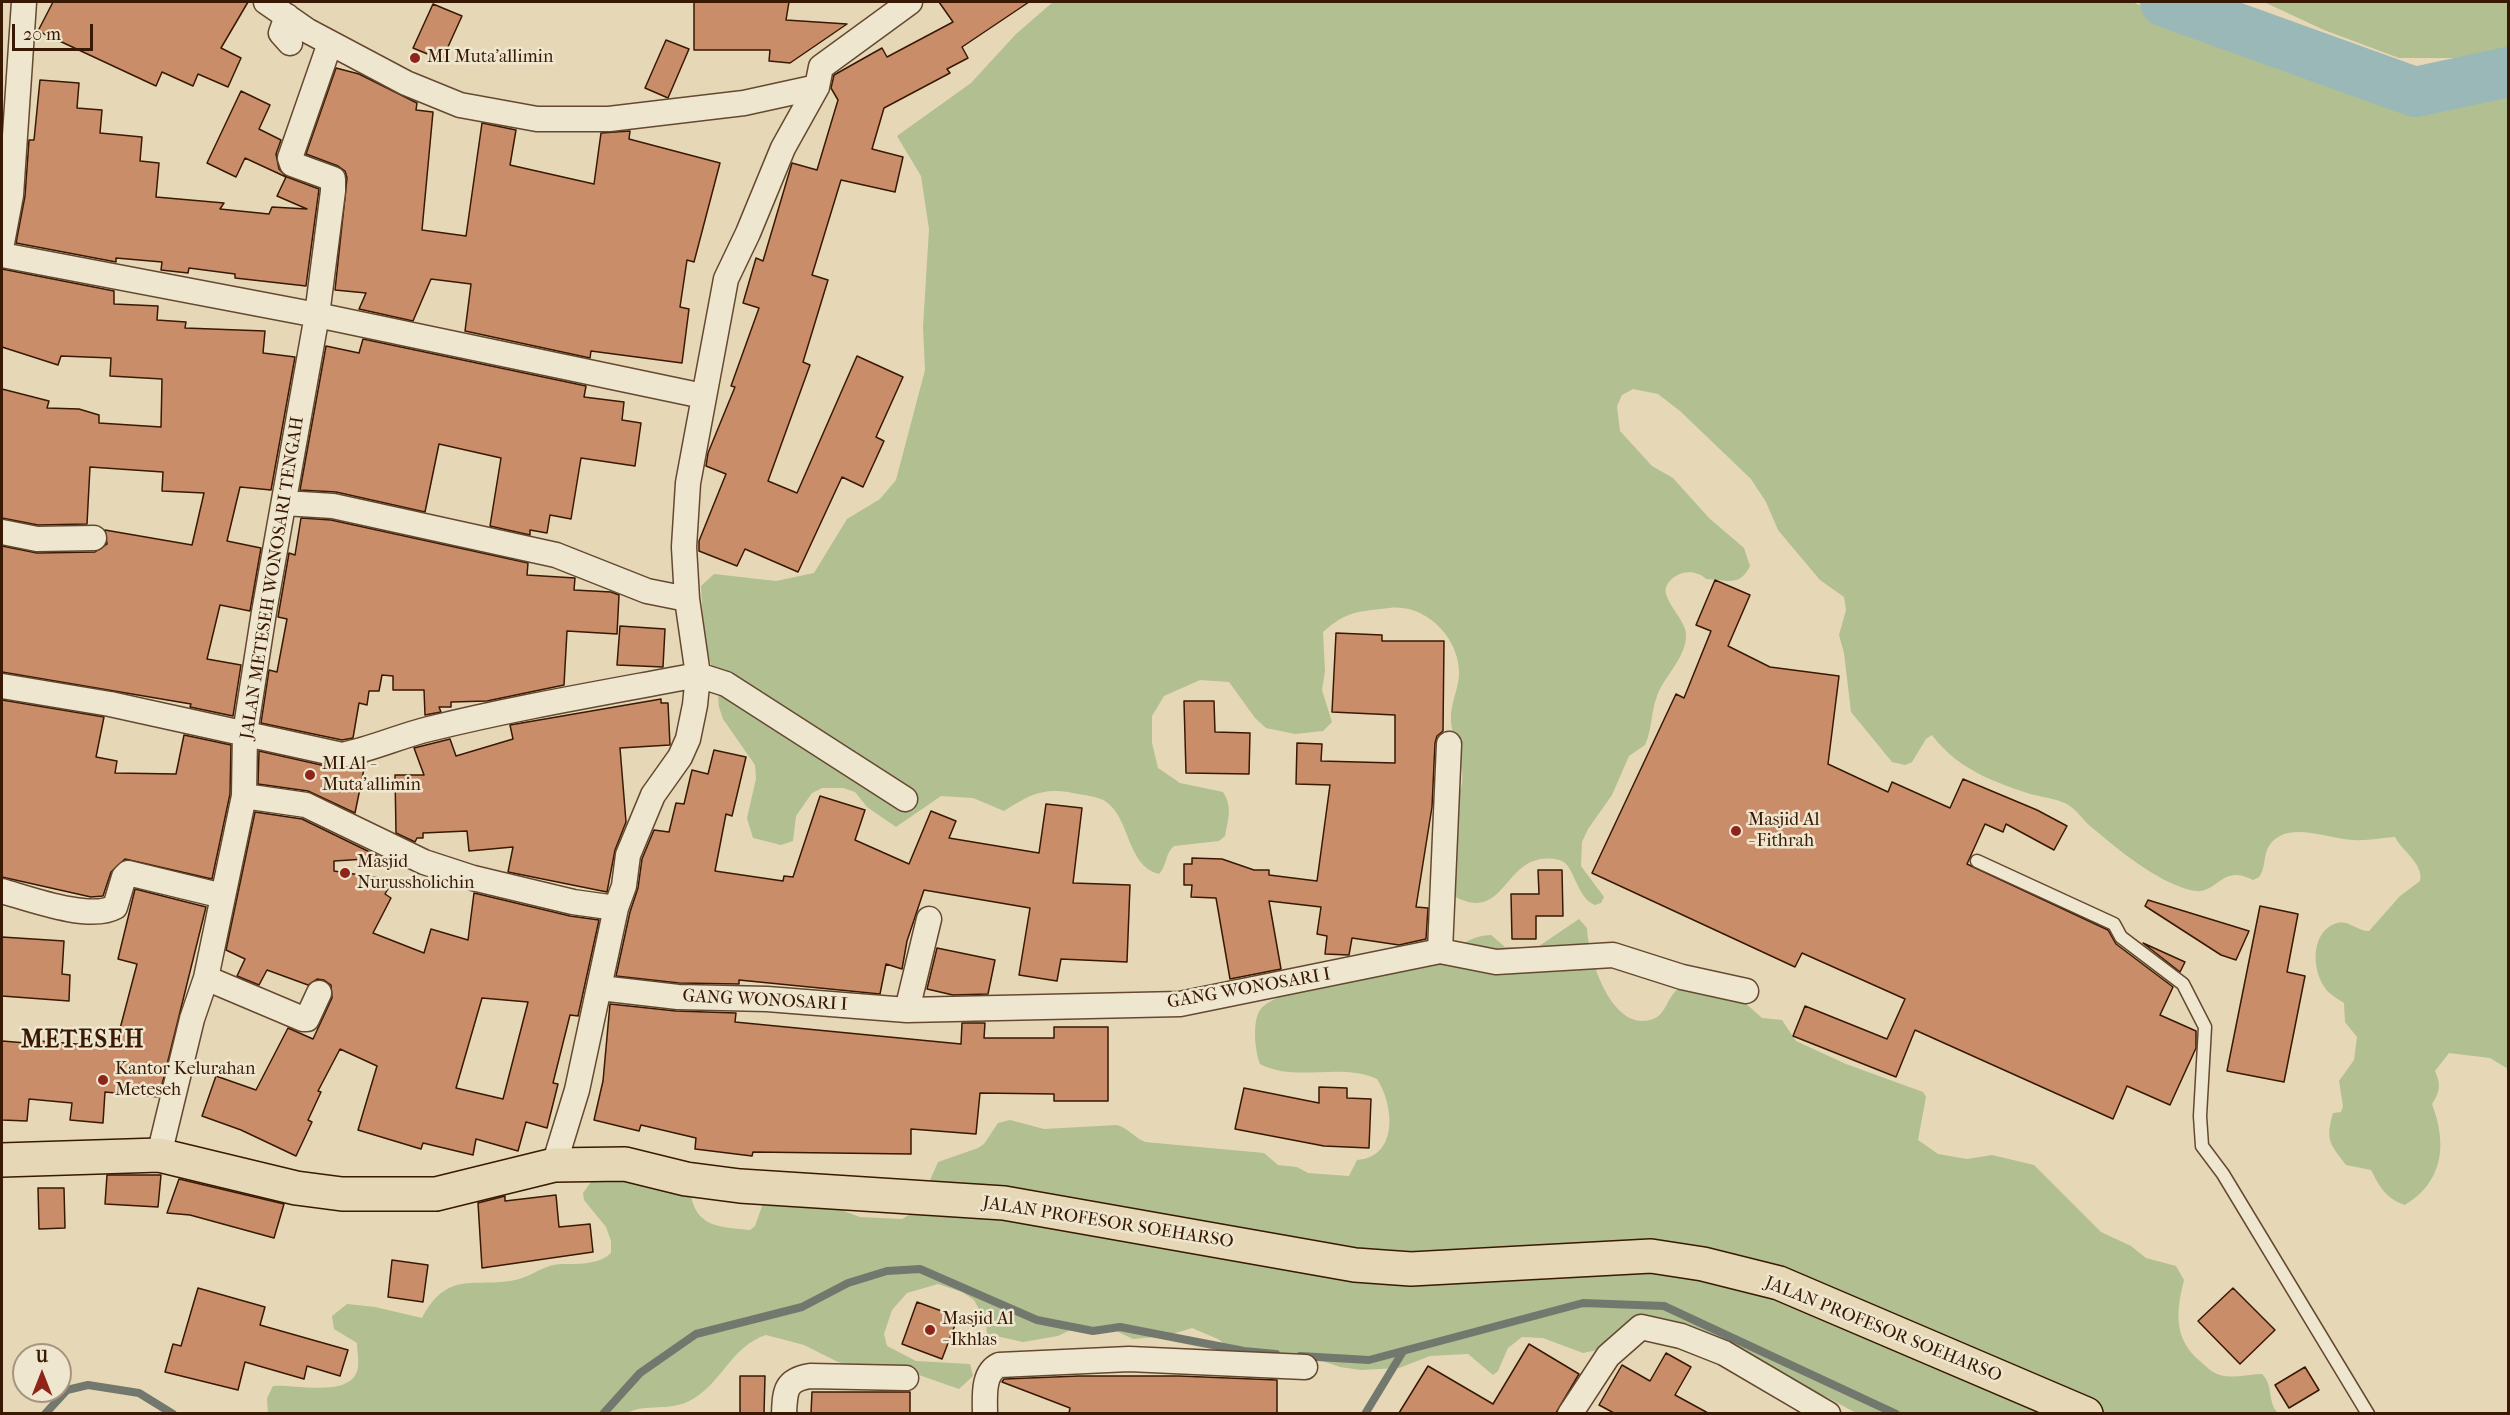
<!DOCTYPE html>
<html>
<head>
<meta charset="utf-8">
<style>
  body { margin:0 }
  #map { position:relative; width:2510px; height:1415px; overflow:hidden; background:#e6d8b6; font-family:"IM FELL French Canon",serif }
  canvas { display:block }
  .frame { position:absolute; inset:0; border:3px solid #391903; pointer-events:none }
  .north { position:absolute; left:12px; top:1343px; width:60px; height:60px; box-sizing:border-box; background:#efe6d0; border:2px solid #a6947e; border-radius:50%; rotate:0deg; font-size:16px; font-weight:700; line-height:24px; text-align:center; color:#391903 }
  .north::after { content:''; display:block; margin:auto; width:21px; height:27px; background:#8f2418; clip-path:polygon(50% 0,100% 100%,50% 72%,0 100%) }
  .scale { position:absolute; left:12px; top:24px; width:81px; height:27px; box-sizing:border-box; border:3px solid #391903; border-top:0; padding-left:8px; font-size:18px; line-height:21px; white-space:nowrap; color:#391903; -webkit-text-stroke:4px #efe6d0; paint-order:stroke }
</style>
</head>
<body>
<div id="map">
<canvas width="2510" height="1415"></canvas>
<div class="frame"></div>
<div class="north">U</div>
<div class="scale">20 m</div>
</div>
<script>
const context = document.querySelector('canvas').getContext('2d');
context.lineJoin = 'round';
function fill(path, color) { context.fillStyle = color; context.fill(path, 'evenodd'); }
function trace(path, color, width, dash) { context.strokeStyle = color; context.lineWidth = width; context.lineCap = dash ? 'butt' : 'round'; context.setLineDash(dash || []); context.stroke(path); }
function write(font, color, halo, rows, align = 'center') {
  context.font = font + ' "IM FELL French Canon",serif'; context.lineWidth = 5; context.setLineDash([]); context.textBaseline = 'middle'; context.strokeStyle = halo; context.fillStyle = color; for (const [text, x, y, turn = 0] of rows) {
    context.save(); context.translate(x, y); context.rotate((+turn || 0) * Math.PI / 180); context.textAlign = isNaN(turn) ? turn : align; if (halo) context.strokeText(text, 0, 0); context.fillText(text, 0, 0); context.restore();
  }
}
fill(new Path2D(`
  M 1053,2 L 2132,2 L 2289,65 L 2342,92 L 2367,99 L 2395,101 L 2508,86 L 2508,1069 L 2490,1058 L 2449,1053 L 2435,1071 C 2441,1084 2440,1092 2432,1104 C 2447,1144 2444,1181 2405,1205 C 2385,1198 2380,1187 2371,1170 L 2346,1165 C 2330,1144 2325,1140 2333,1113 L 2341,1112 L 2343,1106 L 2339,1081 L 2354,1060 L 2357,1037 L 2345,1022 L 2344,1003 C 2337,998 2329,994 2325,988 C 2311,968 2311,931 2337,923 C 2349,920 2357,931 2369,931 L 2400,896 L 2420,881 C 2424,864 2402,851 2395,837 C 2381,838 2366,841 2353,840 C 2328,839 2286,819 2269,846 C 2263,855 2266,868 2259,877 L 2253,880 C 2220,862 2217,898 2190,890 C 2154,880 2119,850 2090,826 C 2082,819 2077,810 2067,804 C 2055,798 2040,797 2027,793 C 1989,780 1957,768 1932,735 L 1926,739 L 1912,762 L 1905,765 L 1892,762 L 1851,712 L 1844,653 L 1839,635 L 1846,610 L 1844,597 L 1820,580 L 1778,530 L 1766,502 L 1751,479 L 1680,411 L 1658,394 L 1633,389 L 1622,395 L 1617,406 L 1620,431 L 1652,466 L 1673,478 L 1709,518 L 1744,548 L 1750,566 C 1740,587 1727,580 1706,579 C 1695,568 1675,571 1667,585 C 1659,597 1686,620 1686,634 C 1687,657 1664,676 1657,696 C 1651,712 1652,730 1645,745 L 1629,756 L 1612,795 L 1588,829 L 1582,842 L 1581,866 L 1604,897 L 1601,903 L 1595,905 C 1575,897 1575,863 1559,860 C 1502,847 1509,928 1452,895 C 1451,872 1445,845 1448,822 C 1450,809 1460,797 1462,783 C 1465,762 1452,741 1451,720 C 1450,705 1458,690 1459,676 C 1461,639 1426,603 1389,608 C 1358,612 1348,610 1323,632 L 1325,671 L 1322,690 L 1332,722 L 1323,731 L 1295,734 L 1266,728 L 1255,718 L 1229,682 L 1200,680 L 1164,696 L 1152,716 L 1152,743 L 1158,768 L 1180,783 L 1223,792 C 1233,808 1228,819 1225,836 L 1219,841 L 1174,846 C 1165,853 1167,866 1159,874 C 1126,866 1131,818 1105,801 C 1096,796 1083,795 1073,793 C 1043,787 1029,795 1004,811 L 973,798 L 941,796 L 896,827 L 867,807 L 855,792 L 843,788 L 822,788 L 812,793 L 796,816 L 793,841 L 781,845 L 753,838 L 747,818 L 756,779 L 755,765 L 723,719 L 719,707 L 717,681 L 704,645 L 701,586 L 714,574 L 776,581 L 814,573 L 847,519 L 880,499 L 896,480 L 925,370 L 923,327 L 929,229 L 921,176 L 897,136 L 971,83 L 1016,34 Z
  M 2264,2 L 2508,2 L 2508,48 L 2459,58 L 2399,58 L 2324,30 Z
  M 1579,919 L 1587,928 C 1588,956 1611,1034 1653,1019 C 1663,1016 1667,1002 1673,994 C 1676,989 1683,987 1689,985 L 1743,1001 L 1762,1018 L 1782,1020 L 1796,1041 L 1846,1064 L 1923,1092 L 1926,1097 L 1918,1140 L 1938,1154 L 1967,1159 L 1992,1155 L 2034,1165 L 2101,1232 L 2131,1246 L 2146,1258 L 2176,1266 L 2184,1280 C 2176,1312 2173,1339 2201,1362 C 2207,1367 2212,1373 2220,1375 C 2234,1379 2248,1374 2262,1374 C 2274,1386 2267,1402 2278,1413 L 1856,1413 L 1825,1396 L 1784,1392 L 1757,1376 L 1653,1338 L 1583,1353 L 1543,1338 L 1522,1337 L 1508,1348 L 1498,1371 L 1493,1375 L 1468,1354 L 1430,1356 L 1399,1368 L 1361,1370 L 1340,1367 L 1311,1357 L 1236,1353 L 1218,1339 L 1192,1328 L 1166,1336 L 1133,1339 L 1112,1329 L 1078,1326 L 1058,1336 L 1023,1342 L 987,1334 L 986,1322 L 974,1300 L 962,1292 L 938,1284 L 907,1293 L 892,1310 L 884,1334 L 887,1346 L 916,1361 L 970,1364 L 973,1376 L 959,1389 L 896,1367 L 858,1367 L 838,1362 L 804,1345 L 766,1335 C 732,1346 722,1382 693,1399 C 670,1413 646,1402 625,1414 L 268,1414 L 267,1398 L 273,1386 C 295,1384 354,1399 358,1367 C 359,1360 357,1351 357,1343 L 334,1329 L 332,1316 L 347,1304 L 375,1307 L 422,1318 C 449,1267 477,1290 519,1279 C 534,1275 545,1264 562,1264 C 578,1264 599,1265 611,1253 L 611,1241 L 606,1227 L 584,1200 L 583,1193 L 591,1182 L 601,1175 L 691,1196 C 697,1228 722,1227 750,1230 L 755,1226 L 766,1195 L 825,1204 L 860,1217 L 902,1219 L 917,1210 L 938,1162 L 978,1148 L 984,1144 L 998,1123 L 1010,1120 L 1044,1129 L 1117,1125 C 1128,1128 1134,1137 1145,1142 L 1264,1153 L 1278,1165 L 1297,1167 L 1308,1173 L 1349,1176 L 1357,1160 C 1399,1157 1394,1105 1377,1079 C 1340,1062 1296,1083 1260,1064 C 1255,1051 1252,1022 1260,1010 C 1276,987 1404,963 1436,956 C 1455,951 1470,935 1491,935 L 1505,947 L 1536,948 Z`), '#b1bf91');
trace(new Path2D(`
  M 1300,1356 L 1369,1360 L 1583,1303 L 1664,1306 L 1896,1414
  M 45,1414 L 67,1390 L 88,1385 L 139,1393 L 173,1414
  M 603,1414 L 640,1373 L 696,1334 L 802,1307 L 848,1283 L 887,1271 L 920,1269 L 1037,1320 L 1093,1331 L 1120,1327 L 1244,1351 L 1276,1354
  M 1365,1414 L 1402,1353`), '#73786f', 8);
trace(new Path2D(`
  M 2165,2 L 2415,92 L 2508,72`), '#99b8b7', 50);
const building = new Path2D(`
  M 53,2 L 248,2 L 221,48 L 241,58 L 228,87 L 198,74 L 193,86 L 162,72 L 156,86 L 38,31 Z
  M 694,2 L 789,2 L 786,20 L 847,24 L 790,63 L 769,61 L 770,50 L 694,50 Z
  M 939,2 L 1029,2 L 962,47 L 968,58 L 947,69 L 950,73 L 884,108 L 872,149 L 903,157 L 895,192 L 841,180 L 812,275 L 828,280 L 803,362 L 810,365 L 768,481 L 797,493 L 857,356 L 903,377 L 876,437 L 884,441 L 863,487 L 842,477 L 798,572 L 745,549 L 737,566 L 699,551 L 699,541 L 726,474 L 706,466 L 708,453 L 735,387 L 731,386 L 759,308 L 743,303 L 756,258 L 763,261 L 792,163 L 817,170 L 838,100 L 831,88 L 834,75 L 882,48 L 887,57 L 953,22 Z
  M 433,4 L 462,16 L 442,60 L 413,48 Z
  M 666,40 L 689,49 L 668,98 L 645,88 Z
  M 336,68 L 359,74 L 417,103 L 416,110 L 433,112 L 422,230 L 466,236 L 482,123 L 516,130 L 510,165 L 594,184 L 601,133 L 630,131 L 629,139 L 720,163 L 694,262 L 687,260 L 680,307 L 689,309 L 682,363 L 591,351 L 590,358 L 465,331 L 471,284 L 431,279 L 413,321 L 359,309 L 366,293 L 335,290 L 347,178 L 345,171 L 338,166 L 306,154 Z
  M 40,80 L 79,83 L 77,108 L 102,110 L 100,133 L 142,137 L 140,161 L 159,163 L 156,197 L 224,203 L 220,209 L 269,214 L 272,207 L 307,209 L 277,196 L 286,177 L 245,158 L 236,177 L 207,163 L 241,91 L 270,105 L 259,129 L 281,140 L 276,154 L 279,169 L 287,177 L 319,189 L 306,286 L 235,278 L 235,274 L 189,268 L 188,273 L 161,270 L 162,262 L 116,258 L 116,262 L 16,243 L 25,196 L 29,140 L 34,140 Z
  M 2,269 L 114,291 L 114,304 L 158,306 L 157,320 L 186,322 L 185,328 L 265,331 L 263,353 L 295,357 L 271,490 L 240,487 L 227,541 L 261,548 L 250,611 L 220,605 L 207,659 L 241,665 L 233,716 L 190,707 L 191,704 L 2,672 L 2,546 L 37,553 L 95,552 L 107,544 L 105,530 L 192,545 L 204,493 L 162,491 L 163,472 L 90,467 L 87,524 L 38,525 L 2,518 L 2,389 L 49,401 L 47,408 L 79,409 L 99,415 L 99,423 L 161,427 L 162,379 L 110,376 L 111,358 L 61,356 L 58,365 L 2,347 Z
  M 363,339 L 586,386 L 584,397 L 624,402 L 622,420 L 641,423 L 635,466 L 581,458 L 571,519 L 550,515 L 547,533 L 530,530 L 530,535 L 490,526 L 501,458 L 439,444 L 425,512 L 336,492 L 300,490 L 326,346 L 359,353 Z
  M 301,518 L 331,520 L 528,563 L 527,575 L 575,578 L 574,590 L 611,592 L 619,595 L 617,634 L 567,631 L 564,685 L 487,701 L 451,702 L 451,707 L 439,707 L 441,712 L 425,715 L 424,690 L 393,690 L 393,676 L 382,675 L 379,691 L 369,691 L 367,705 L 359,703 L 353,738 L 342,740 L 261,723 L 269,670 L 277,672 L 287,619 L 278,617 L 289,553 L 295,555 Z
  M 1715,580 L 1750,595 L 1728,646 L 1770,667 L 1839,676 L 1828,764 L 1888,792 L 1892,782 L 1950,808 L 1963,779 L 2037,810 L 2067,826 L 2054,850 L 2006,824 L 2003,832 L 1985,824 L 1967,864 L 2108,930 L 2116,944 L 2173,987 L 2160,1015 L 2196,1031 L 2196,1048 L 2170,1105 L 2127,1086 L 2113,1119 L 1915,1030 L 1896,1077 L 1793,1036 L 1805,1006 L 1887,1039 L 1905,999 L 1802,953 L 1795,967 L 1592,873 L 1676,694 L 1684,698 L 1711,631 L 1696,625 Z
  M 620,626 L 665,629 L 663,667 L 617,665 Z
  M 1336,633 L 1382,635 L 1382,641 L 1444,641 L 1443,731 L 1437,736 L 1435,743 L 1432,807 L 1416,907 L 1428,908 L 1426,939 L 1399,945 L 1352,938 L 1349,955 L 1325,954 L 1327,936 L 1317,934 L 1321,907 L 1269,901 L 1281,969 L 1230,979 L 1216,898 L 1191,897 L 1192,885 L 1184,885 L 1184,864 L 1192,864 L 1192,858 L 1222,859 L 1254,870 L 1269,870 L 1269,875 L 1317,881 L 1330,785 L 1296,784 L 1297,743 L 1322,744 L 1321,761 L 1395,763 L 1395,715 L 1332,712 Z
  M 661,699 L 661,703 L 668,703 L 670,745 L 620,748 L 626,822 L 615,850 L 607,892 L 508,872 L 513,847 L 469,851 L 467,831 L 423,833 L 423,838 L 417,838 L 415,842 L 396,833 L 395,775 L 424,775 L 414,748 L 450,739 L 456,756 L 513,739 L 510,725 Z
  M 2,700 L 104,717 L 96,757 L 117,761 L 115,773 L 176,774 L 184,735 L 231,745 L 230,794 L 212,879 L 125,859 L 111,872 L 103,896 L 91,897 L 2,877 Z
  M 1184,701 L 1214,701 L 1215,732 L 1250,733 L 1249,774 L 1186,773 Z
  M 714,750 L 746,757 L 732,816 L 726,814 L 715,871 L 783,881 L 784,876 L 793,877 L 820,796 L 865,810 L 855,840 L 909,864 L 931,811 L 956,821 L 949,838 L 1039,853 L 1046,804 L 1082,808 L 1073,883 L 1130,885 L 1127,962 L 1061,959 L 1057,981 L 1019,975 L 1030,908 L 924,890 L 907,941 L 902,969 L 886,964 L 880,994 L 739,980 L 739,984 L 679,983 L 616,976 L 630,912 L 638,888 L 642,859 L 654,830 L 669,832 L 676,803 L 684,804 L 692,770 L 708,774 Z
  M 259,751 L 339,769 L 365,764 L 355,813 L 308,791 L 258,784 Z
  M 255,812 L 302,819 L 382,858 L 334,861 L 334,871 L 393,880 L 385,894 L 391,898 L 373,933 L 424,953 L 431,929 L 468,940 L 474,893 L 570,916 L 599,920 L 578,1016 L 570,1015 L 553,1083 L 558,1084 L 547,1128 L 526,1122 L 518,1151 L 476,1139 L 473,1155 L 423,1143 L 421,1149 L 358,1130 L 377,1066 L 340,1049 L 318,1091 L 321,1092 L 308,1120 L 312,1122 L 296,1156 L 241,1130 L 202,1116 L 216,1076 L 256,1090 L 288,1028 L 313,1039 L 332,998 L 331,985 L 324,980 L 317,979 L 308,985 L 267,970 L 259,985 L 237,976 L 245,959 L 226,950 ZM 482,998 L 528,1002 L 503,1099 L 456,1088 Z
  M 1538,870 L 1562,870 L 1563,916 L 1536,916 L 1536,939 L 1512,939 L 1511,894 L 1539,894 Z
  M 135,889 L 206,907 L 159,1097 L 105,1092 L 103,1123 L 70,1120 L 72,1103 L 29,1099 L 27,1121 L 2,1120 L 2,1041 L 39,1044 L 40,1041 L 101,1046 L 101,1042 L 116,1044 L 137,964 L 118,959 Z
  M 2148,900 L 2249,931 L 2236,960 L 2221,955 L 2145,906 Z
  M 2260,906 L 2298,914 L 2287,972 L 2305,976 L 2284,1082 L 2227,1071 Z
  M 2,937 L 64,941 L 62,974 L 70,975 L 69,1001 L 2,996 Z
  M 2143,943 L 2185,962 L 2180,972 Z
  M 937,948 L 995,960 L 988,994 L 953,995 L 927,989 Z
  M 610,1004 L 676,1011 L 736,1013 L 735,1022 L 961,1044 L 962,1023 L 985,1023 L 984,1038 L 1054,1038 L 1054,1027 L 1108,1027 L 1108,1101 L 1054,1101 L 1054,1094 L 980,1093 L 976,1134 L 911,1129 L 911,1154 L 753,1152 L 752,1156 L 695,1149 L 696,1138 L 641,1125 L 639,1131 L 594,1120 L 603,1081 Z
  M 1319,1087 L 1347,1088 L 1347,1098 L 1371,1099 L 1369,1148 L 1324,1146 L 1235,1129 L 1244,1088 L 1319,1103 Z
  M 107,1175 L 161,1175 L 158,1207 L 105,1204 Z
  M 179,1179 L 284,1204 L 274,1238 L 190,1215 L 167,1213 Z
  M 38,1188 L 64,1188 L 65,1228 L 39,1229 Z
  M 556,1195 L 559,1227 L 590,1224 L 593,1252 L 482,1268 L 478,1203 L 505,1196 L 505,1201 Z
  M 392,1260 L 428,1265 L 423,1302 L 388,1297 Z
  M 198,1288 L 265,1307 L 260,1325 L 348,1350 L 340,1376 L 307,1366 L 304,1379 L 245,1362 L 238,1390 L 165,1372 L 173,1344 L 181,1346 Z
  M 2233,1288 L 2275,1330 L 2240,1364 L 2198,1321 Z
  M 917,1302 L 958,1317 L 942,1359 L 902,1344 Z
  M 1529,1344 L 1579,1374 L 1556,1413 L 1399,1413 L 1428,1366 L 1493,1404 Z
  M 1666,1353 L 1691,1367 L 1675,1395 L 1708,1413 L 1614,1413 L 1599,1405 L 1622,1365 L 1650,1381 Z
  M 2305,1367 L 2319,1390 L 2289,1408 L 2275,1385 Z
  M 740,1376 L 765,1376 L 764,1413 L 740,1413 Z
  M 1079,1376 L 1179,1376 L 1277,1380 L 1277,1413 L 1069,1413 L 1070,1408 L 1002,1382 L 1004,1379 Z
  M 812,1392 L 910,1392 L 910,1413 L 811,1413 Z`);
fill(building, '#ca8d69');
trace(building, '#391903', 1.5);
const service = new Path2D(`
  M 1977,861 L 2114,924 L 2121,937 L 2183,984 L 2205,1027 L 2200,1116 L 2202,1146 L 2223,1174 L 2368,1414`);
const minor = new Path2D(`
  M 266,2 L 308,31 L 406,83 L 460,105 L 537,119 L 609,119 L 744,103 L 817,87
  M 287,16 L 281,33 L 290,43
  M 2,243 L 11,195 L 24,2
  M 2,255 L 317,315 L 703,396
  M 284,503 L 333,506 L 556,555 L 647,591 L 687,599
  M 2,532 L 37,539 L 94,538
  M 2,686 L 110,704 L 342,755 C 372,749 400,736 429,729 C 518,707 608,692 698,675 L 726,684 L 905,799
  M 244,796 L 306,805 L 424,862 L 473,878 L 573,902 L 616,908
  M 2,891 C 30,899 90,921 115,907 L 124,877 L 128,873 L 223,896
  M 1440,951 L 1449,744
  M 206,978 L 303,1019 L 307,1019 L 319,993
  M 600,988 L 678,997 L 767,999 L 907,1010 L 1180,1004 L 1440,951 L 1496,962 L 1613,955 L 1682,977 L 1746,991
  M 907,1010 L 929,919
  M 159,1155 L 192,1019 L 206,978 L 244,796 L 245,733 L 264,612 L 317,315 L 333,191 L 333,179 L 292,164 L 290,158 L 330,43
  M 554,1165 L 577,1090 L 616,908 L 624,886 L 628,855 L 653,795 L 680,757 L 688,739 L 695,705 L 698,675 L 687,599 L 684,547 L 688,483 L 726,279 L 748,233 L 783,148 L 817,87 L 821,67 L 910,2
  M 784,1414 C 785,1391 785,1380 810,1376 L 906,1378
  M 985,1414 C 985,1398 982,1373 999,1365 L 1129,1359 L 1305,1367
  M 1570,1414 L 1608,1356 L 1641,1327 L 1681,1336 L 1724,1353 L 1828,1414`);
const primary = new Path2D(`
  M 2,1160 L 159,1155 L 296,1188 L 342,1194 L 436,1194 L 554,1165 L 625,1164 L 686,1179 L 740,1186 L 1004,1203 L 1355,1265 L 1411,1269 L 1651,1256 L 1703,1264 L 1779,1283 L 2086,1414`);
trace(service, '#644930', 15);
trace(minor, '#644930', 27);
trace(primary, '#391903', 36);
trace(service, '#efe6d0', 12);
trace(minor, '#efe6d0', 24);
trace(primary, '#e6d8b6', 33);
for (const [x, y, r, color] of [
  [415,58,6,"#8f2418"],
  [310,775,6,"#8f2418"],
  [1736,831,6,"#8f2418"],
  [345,873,6,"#8f2418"],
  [103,1080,6,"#8f2418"],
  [930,1330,6,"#8f2418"]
]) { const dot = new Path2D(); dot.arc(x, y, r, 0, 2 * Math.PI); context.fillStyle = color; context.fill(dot); trace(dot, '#efe6d0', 2); }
write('18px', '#391903', '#efe6d0', [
  ["MI Muta'allimin",427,58],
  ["MI Al -",322,765],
  ["Muta'allimin",322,786],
  ["Masjid Al",1748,821],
  ["- Fithrah",1748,842],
  ["Masjid",357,863],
  ["Nurussholichin",357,884],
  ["Kantor Kelurahan",115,1070],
  ["Meteseh",115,1091],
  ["Masjid Al",942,1320],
  ["- Ikhlas",942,1341]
], 'left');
write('18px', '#391903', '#efe6d0', [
  ["JALAN METESEH WONOSARI TENGAH",273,578,-81],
  ["GANG WONOSARI I",1249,989,-10],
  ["GANG WONOSARI I",765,1001,3],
  ["JALAN PROFESOR SOEHARSO",1108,1223,9],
  ["JALAN PROFESOR SOEHARSO",1883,1330,22]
]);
context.letterSpacing = '1.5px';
write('bold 24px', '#391903', '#efe6d0', [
  ["METESEH",83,1041]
]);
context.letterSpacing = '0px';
</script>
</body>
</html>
